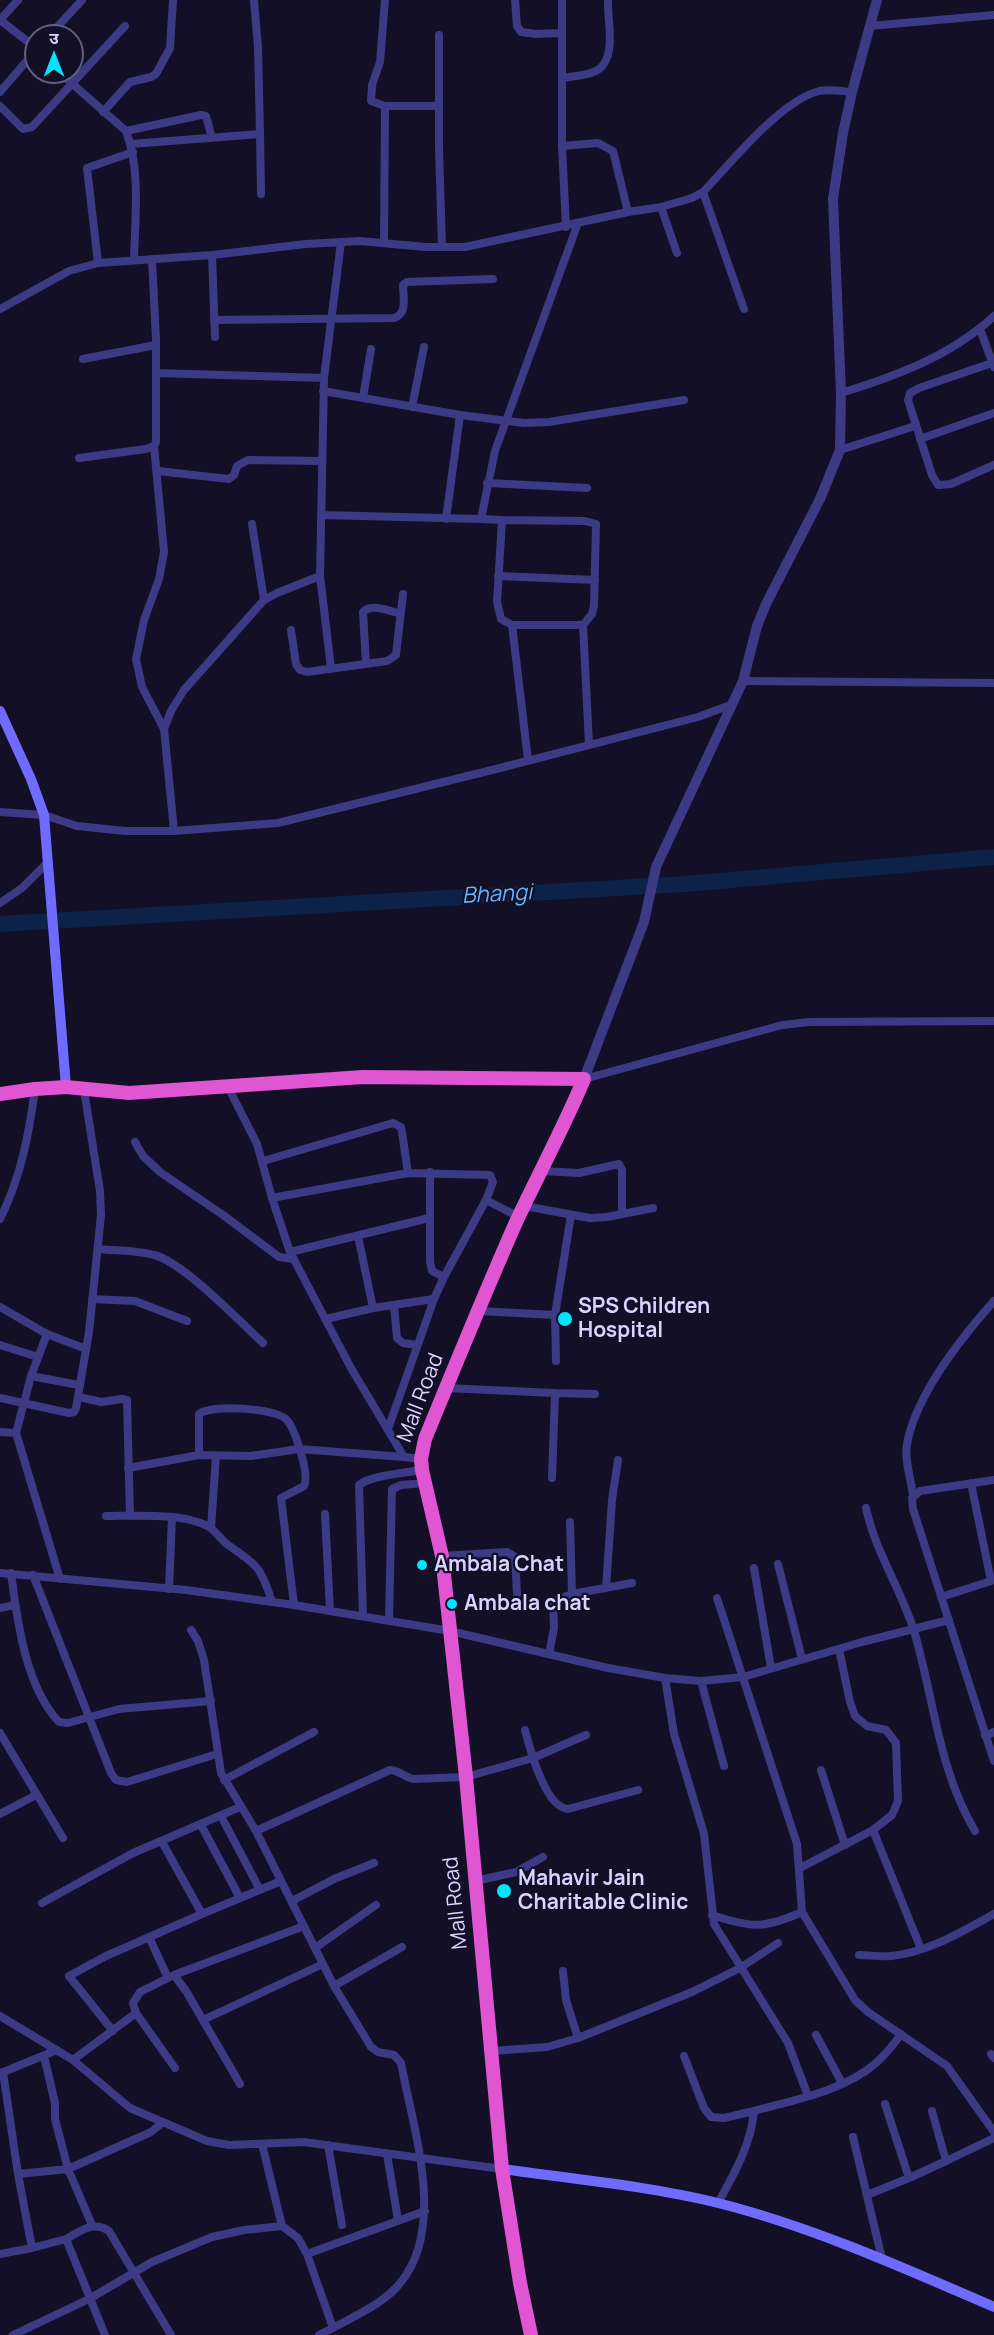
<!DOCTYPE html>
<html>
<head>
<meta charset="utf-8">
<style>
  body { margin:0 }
  #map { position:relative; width:994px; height:2335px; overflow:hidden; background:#130f26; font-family:Manrope,"Noto Sans Devanagari",sans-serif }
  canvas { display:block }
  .north { position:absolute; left:24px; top:24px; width:60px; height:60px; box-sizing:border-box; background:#130f26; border:2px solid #625e7d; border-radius:50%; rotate:0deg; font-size:16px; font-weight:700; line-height:24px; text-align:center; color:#d9d4ff }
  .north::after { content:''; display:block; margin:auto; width:21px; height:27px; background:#00e5ff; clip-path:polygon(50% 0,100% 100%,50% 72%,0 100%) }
</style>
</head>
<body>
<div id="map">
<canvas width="994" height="2335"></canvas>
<div class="north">उ</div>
</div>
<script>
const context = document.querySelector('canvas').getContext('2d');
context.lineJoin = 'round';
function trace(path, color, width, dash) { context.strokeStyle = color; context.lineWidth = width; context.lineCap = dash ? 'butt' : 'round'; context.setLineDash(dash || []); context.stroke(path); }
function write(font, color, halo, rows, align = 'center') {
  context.font = font + ' Manrope,sans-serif'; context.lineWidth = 4.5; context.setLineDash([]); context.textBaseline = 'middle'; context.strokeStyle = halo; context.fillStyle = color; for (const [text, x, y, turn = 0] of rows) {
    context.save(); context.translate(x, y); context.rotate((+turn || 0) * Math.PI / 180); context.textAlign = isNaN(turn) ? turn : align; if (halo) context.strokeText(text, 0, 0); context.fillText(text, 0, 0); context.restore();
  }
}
trace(new Path2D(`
  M 0,924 L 685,884 L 994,857`), '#0c2248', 16);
trace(new Path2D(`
  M 18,0 L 0,20 L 36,48
  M 385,0 L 380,62 L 372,85 L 371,101 L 385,106 L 439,106
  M 515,0 L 517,26 L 521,32 L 536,34 L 562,33
  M 562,0 L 562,146 L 566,227
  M 870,26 L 994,15
  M 439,35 L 439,148 L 442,247
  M 49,36 L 82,0
  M 59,72 L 126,131
  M 562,78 C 574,76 589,76 599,69 C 617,56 607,19 608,0
  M 0,92 L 36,50
  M 0,106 L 23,129 L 32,127 L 125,26
  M 103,112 L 130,82 L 151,77 L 156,74 L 170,48 L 173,0
  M 260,134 L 261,194
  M 131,144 L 260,134 L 258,47 L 254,0
  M 562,146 L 598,143 L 613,151 L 628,212
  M 703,192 L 744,309
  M 661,207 L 677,253
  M 384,242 L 385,106
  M 212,255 L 215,337
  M 134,260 C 135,218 141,171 126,131 L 201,115 L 206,116 L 212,138
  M 98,263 L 87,168 L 133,152
  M 0,309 L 69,271 L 98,263 L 212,255 L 306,244 L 360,241 L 426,247 L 465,247 L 628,212 L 661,207 L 692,198 L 703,192 C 731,163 780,101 819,91 C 829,89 841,91 852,92
  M 214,320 L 394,318 C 408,314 403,296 403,285 L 407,282 L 493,279
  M 980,329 L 994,367
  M 83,359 L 156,345
  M 992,363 L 919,388 L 910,393 L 908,400 L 932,475 L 938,485 L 951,484 L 994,465
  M 156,373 L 324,378
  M 323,391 L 460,415 L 524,423 L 549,422 L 684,400
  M 841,393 C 896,376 951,356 994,316
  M 363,398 L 371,349
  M 412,407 L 424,347
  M 920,439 L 994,413
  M 154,446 L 164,552 L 159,579 L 144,620 L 136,659 L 142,687 L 164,729
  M 840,450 L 915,426
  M 79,458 L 146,449 L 154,446 L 156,442 L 156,340 L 152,259
  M 158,471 L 229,479 L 234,475 L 237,466 L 248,460 L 322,461
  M 487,483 L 587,488
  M 321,515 L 481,519 L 495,451 L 578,223
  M 446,519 L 460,415
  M 481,519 L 502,520
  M 502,520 L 585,521 L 596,524 L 594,606 L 592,614 L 583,625 L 512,625 L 501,619 L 497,602 Z
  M 252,524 L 264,600
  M 320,576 L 331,668
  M 498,576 L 595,580
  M 512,625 L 528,760
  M 583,625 L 589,744
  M 291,630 L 296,664 L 300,670 L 307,672 L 387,661 L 396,655 L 403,594
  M 366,664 L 363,612 C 372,603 390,611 401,614
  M 743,681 L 994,683
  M 0,812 L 44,815 L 77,826 L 125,831 L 174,831 L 278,823 L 496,769 L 698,717 L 733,704
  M 174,831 L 164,729 L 171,711 L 184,690 L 264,600 L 277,593 L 320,576 L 324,378 L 341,242
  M 0,903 L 22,888 L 48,862
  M 584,1079 L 782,1025 L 809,1022 L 994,1021
  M 228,1087 L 257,1144 L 272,1198 L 290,1252 L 351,1368 L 404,1457 L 421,1459
  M 135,1142 L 143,1156 L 160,1172 L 223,1215 L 279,1257 L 294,1259
  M 263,1161 L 393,1123 L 401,1127 L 402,1132 L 408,1173
  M 542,1171 L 579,1173 L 619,1164 L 622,1170 L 622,1214
  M 430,1172 L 430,1262 L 432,1271 L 444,1277
  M 272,1198 L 408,1173 L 490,1175 L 493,1182 L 486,1200 L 444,1277 L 434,1299
  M 486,1200 L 519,1217
  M 524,1206 L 590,1218 L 607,1217 L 653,1208
  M 0,1219 C 21,1177 29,1134 35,1089
  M 358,1236 L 373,1308
  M 98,1249 C 116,1251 137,1250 154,1255 C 183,1262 239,1321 263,1343
  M 290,1252 L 429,1218
  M 92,1299 L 135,1301 L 187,1321
  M 394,1305 L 397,1338 L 403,1343 L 417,1345
  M 0,1307 L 47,1334 L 31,1376 L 16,1433 L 60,1579
  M 478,1311 L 555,1315
  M 326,1319 L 373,1308 L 434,1299 L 388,1429
  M 47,1334 L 86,1349
  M 0,1345 L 38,1357
  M 556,1361 L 555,1315 L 571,1215
  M 31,1376 L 79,1385
  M 446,1388 L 555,1393 L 552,1478
  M 555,1393 L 595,1394
  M 79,1397 L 101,1402 L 122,1399 L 127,1400 L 130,1516
  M 0,1398 L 69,1413 L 74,1412 L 76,1408 L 89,1332 L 101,1215 L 100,1191 L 84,1090
  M 0,1432 L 16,1433
  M 128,1468 L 199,1455
  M 994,1480 L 920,1491 L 912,1498 L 913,1509 L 994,1761
  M 971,1483 L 991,1581
  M 913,1495 C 911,1479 904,1459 907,1444 C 916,1395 962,1337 994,1301
  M 866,1508 C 875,1551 901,1589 914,1631 C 934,1698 938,1769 975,1831
  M 325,1514 L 330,1611
  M 106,1516 C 134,1516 189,1512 212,1529 C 218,1534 222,1541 228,1545 C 258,1566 261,1567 272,1602
  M 570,1522 L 572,1594
  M 211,1528 L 216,1456
  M 442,1556 L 507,1552 L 515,1557 L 517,1594
  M 778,1564 L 802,1659
  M 754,1568 L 771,1668
  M 0,1573 L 186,1590 L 294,1605 L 450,1631 L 608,1668 L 665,1678 L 701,1681 L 743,1677 L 862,1642 L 949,1620
  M 11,1573 C 17,1619 25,1686 59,1722 L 68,1723 L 119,1709 L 211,1701
  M 33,1575 L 111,1773 L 116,1780 L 127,1782 L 217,1754
  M 606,1588 L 612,1500 L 618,1460
  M 169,1589 L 172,1517
  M 941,1597 L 994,1580
  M 717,1598 L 797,1844 L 802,1912 L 855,2000 L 868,2012 L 947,2066 L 994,2132
  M 294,1605 L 281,1498 L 304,1486 C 310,1475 295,1428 286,1419 C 273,1408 211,1404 199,1414 L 199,1455 L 251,1456 L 299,1449 L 404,1457
  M 0,1608 L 15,1605
  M 363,1616 L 359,1485 C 372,1475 405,1473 422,1470
  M 389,1620 L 392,1489 L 401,1485 L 425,1483
  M 191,1630 L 198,1641 L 204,1660 L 221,1773 L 256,1831 L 334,1986 L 371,2047 L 378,2052 L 394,2055 L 401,2063 L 403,2073 C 415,2134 445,2228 401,2282 C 385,2303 356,2315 333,2328
  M 549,1654 L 554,1628 L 553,1604 L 556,1600 L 572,1594 L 632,1583
  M 665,1678 L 674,1734 L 704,1834 L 714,1924 L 788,2043 L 808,2096
  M 701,1681 L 724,1766
  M 525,1730 C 530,1749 545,1807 568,1809 L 638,1790
  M 0,1733 L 63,1838
  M 985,1736 L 994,1732
  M 821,1770 L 845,1845
  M 224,1780 L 314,1732
  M 0,1814 L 36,1795
  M 221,1816 L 260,1890
  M 201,1825 L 240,1898
  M 873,1830 L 921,1949
  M 256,1831 L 390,1770 C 400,1770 404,1778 414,1779 L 466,1777 L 533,1758 L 586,1735
  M 162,1842 L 202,1914 L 281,1881
  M 800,1868 L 873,1830 L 892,1815 L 898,1801 L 896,1743 L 886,1730 L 867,1726 L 855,1716 L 850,1702 L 839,1649
  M 475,1881 L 516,1872 L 543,1857
  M 292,1901 L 334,1879 L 374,1863
  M 42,1903 L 133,1853 L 240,1807
  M 712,1915 C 751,1928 764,1929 802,1912
  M 149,1937 L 168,1978
  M 315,1948 L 376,1905
  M 859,1955 C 869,1955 881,1957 891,1956 C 927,1953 963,1931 994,1914
  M 563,1971 L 566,2000 L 578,2038
  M 174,1975 L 304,1926
  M 334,1986 L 402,1947
  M 136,2013 L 175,2068
  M 0,2016 L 73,2060 L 130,2108 L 207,2141 L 229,2145 L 303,2142 L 502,2169
  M 203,2020 L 323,1964
  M 113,2031 L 69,1976 L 106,1956 L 202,1914
  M 816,2035 L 842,2083
  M 492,2051 L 547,2047 L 578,2038 L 692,1992 L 740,1968 L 778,1943
  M 991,2054 L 994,2058
  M 44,2056 L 55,2103 L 55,2119 L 68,2169 L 92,2225
  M 684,2056 L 704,2108 L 711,2117 L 724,2118 L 754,2111
  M 73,2060 L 136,2013 L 133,2003 L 140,1992 L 174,1975 L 186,1991 L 240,2084
  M 3,2072 L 18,2174 L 32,2248
  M 1,2073 L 57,2050
  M 932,2111 L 946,2161 L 994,2138
  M 853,2137 L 882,2259
  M 262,2144 L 282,2226
  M 328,2145 L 342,2225
  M 387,2154 L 398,2220
  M 18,2174 L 68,2169 L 151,2132 L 162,2123
  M 909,2178 L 946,2161
  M 867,2195 L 909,2178 L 885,2104
  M 718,2203 C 734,2174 751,2145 754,2111 C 794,2100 844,2091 876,2063 C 886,2054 894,2044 901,2034
  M 0,2254 L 32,2248 L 66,2239
  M 307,2254 L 425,2211
  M 13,2335 L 89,2299 L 152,2262 L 212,2237 L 244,2230 L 282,2226 L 298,2238 L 307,2254 L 333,2328 L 319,2335
  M 105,2335 L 66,2239 C 81,2231 94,2220 109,2231 L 171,2335`), '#3d3a85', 8);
trace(new Path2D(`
  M 584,1079 L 644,922 L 656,867 L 743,681 L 757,626 L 767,602 L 820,499 L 840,450 L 841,393 L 833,199 L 843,133 L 852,92 L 877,0`), '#3d3a85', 10);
trace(new Path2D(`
  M 0,711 L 31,779 L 44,815 L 66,1087
  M 502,2169 C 574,2179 648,2186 718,2203 C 813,2227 904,2268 994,2307`), '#6f6bff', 10);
trace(new Path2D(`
  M 0,1094 L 35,1089 L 66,1087 L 129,1093 L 363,1077 L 584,1079 C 564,1127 539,1173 517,1220 C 485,1292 455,1366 425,1439 L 421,1459 L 422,1470 L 442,1556 L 466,1777 L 502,2169 L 520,2283 L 531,2335`), '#e055d1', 14);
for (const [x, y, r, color] of [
  [565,1319,8,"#00e5ff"],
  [422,1565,6,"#00e5ff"],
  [452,1604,6,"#00e5ff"],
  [504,1891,8,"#00e5ff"]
]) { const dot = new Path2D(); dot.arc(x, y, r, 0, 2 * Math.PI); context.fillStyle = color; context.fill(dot); trace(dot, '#130f26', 2); }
write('bold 21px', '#d9d4ff', '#130f26', [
  ["SPS Children",578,1307],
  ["Hospital",578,1331],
  ["Ambala Chat",434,1565],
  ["Ambala chat",464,1604],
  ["Mahavir Jain",518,1879],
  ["Charitable Clinic",518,1903]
], 'left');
write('21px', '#d9d4ff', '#130f26', [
  ["Mall Road",421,1398,-69],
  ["Mall Road",456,1903,-96]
]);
write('italic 22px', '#62b6ff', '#130f26', [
  ["Bhangi",497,895,-3]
]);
</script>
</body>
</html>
